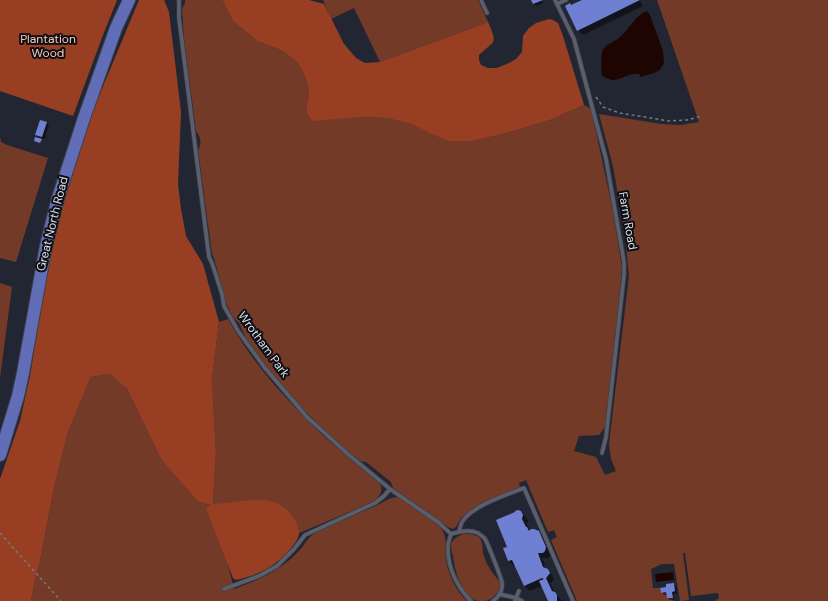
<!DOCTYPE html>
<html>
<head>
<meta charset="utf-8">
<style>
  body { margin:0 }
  canvas { display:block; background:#222632 }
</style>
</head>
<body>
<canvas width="828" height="601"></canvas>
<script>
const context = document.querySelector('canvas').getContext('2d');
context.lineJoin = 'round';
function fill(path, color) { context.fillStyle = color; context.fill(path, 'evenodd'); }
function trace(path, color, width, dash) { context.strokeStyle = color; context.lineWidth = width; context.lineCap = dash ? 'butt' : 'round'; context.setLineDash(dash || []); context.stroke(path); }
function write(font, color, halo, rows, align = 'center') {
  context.font = font + ' "DM Sans",sans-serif'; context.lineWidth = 4; context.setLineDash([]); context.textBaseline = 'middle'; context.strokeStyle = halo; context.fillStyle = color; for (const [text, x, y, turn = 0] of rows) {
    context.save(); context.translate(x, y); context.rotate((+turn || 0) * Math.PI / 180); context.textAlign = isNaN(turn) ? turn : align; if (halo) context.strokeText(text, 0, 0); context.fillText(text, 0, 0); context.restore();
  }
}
fill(new Path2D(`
  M 185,0 L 222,0 L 233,21 L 257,41 L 283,51 L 298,63 L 306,78 L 309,94 L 306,109 L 358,117 L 386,118 L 408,123 L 426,131 L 472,141 L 503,134 L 550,120 L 584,105 L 591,109 L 601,155 L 613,211 L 622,268 L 607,423 L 603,430 L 599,435 L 579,436 L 574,451 L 596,457 L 605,475 L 616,471 L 611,459 L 609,444 L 629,276 L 625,235 L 613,166 L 599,114 L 661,124 L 681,125 L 699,122 L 657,0 L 828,0 L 828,601 L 715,601 L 719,598 L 718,593 L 691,596 L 685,553 L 683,553 L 689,600 L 680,601 L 674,564 L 662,564 L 651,569 L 653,588 L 660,588 L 661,593 L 666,592 L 667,598 L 673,598 L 673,601 L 577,601 L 551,540 L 557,537 L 554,530 L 548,532 L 526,480 L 519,483 L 520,487 L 473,508 L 461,518 L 456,527 L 453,529 L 448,527 L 393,488 L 391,482 L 366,462 L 360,461 C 348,451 334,441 323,429 C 295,402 270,373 246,342 L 245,336 L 239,323 L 233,317 L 226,303 L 214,258 L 212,254 L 198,150 C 202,143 201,138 196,131 L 184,39 L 182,9 L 185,3 Z
  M 323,0 L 478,0 L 488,22 L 380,62 L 354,8 L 331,19 Z
  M 0,137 L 1,142 L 7,145 L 48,158 L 16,262 L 0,258 Z
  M 0,283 L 12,287 L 0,378 Z
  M 228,319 C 242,345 259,367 278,389 C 299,412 321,435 346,455 C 356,464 367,472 377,480 C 386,489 380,497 371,503 L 299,533 L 299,528 L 213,505 L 234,589 C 259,580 281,570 299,551 C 303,547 306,541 310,537 C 316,531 326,528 334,524 C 347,518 360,513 373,507 C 381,504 389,497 398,497 C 407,498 433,520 440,527 C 448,536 445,548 446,559 C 448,574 456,591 467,601 L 31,601 L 36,574 L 39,566 L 54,488 L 68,432 L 91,377 L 110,374 L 127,389 L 161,459 L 213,505 L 216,454 L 212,379 L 219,322 Z
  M 463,534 C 471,534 481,534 482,544 C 483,548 482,552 484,556 C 487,567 494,575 501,583 C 500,589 497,594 492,598 C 488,601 484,601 480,601 C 462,600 455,571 453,556 C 452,553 451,548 451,544 C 453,539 458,536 463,534 Z`), '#733a28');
fill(new Path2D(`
  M 0,0 L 117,0 L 103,35 L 73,116 L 0,91 Z
  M 139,0 L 164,0 L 169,12 L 181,112 L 178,184 L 181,209 L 186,236 L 203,264 L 219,322 L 212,379 L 216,454 L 213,504 C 233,504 254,496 274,502 C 283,505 292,513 296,522 C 297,525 300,530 299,533 C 299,538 295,543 292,547 C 277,566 259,575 236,580 L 233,578 L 206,508 L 212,505 L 198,501 L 161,459 L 127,389 L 110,374 L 91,377 L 68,432 L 54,488 L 39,566 L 36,574 L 31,601 L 0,601 L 0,479 L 20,421 L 30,376 L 51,248 L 62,198 L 89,120 Z
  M 222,0 L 309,0 L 324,4 L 344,44 L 356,58 L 365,63 L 380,62 L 488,22 C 498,45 495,40 479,55 L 479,60 L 481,65 L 488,68 L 497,68 L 509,63 L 516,59 L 522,52 L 523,36 L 529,28 L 536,23 L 549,19 L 553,20 L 558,23 L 563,36 L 584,105 L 550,120 L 503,134 L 472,141 L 448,141 L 408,123 L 386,118 L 358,117 L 313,121 L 309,116 L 306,109 L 309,94 L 306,78 L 298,63 L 283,51 L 257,41 L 233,21 Z`), '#983f23');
fill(new Path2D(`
  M 647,11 L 650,15 L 663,51 L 664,63 L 660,70 L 654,73 L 641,77 L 639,74 C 628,72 621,81 612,80 C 608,79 605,77 602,76 C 601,69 600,53 604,48 C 608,43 616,41 620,37 C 630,29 634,16 647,11 Z
  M 673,572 L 674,580 L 656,582 L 655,574 Z`), '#1f0501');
fill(new Path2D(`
  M 532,0 L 542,0 L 543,3 L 536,6 Z
  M 584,0 L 640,0 L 643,6 L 583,35 L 578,30 L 571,6 Z
  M 47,123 L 49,125 L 45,139 L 39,137 L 36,135 Z
  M 521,512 L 526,517 L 528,521 L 527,524 L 530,532 L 538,532 L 543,537 L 550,553 L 550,556 L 548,558 L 542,558 L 545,564 L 544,564 L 546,569 L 552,575 L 554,579 L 552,582 L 550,583 L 555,593 L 562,601 L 549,601 L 542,586 L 530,591 L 525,586 L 516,565 L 514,566 L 509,561 L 508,547 Z
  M 674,584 L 676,586 L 677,593 L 673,594 L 674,600 L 670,600 L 668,598 L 668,595 L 664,595 L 662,593 L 667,588 Z`), '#0007');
fill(new Path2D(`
  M 531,0 L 543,0 L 533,4 Z
  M 582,0 L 640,0 L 577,31 L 565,6 L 570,3 L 571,5 Z
  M 40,120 L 47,122 L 42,137 L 35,135 Z
  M 35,137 L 42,139 L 40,143 L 34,141 Z
  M 518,510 L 521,511 L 523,515 L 522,519 L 526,527 L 527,527 L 529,531 L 531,529 L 534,529 L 539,531 L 546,547 L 545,551 L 543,553 L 538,553 L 543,567 L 548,569 L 550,573 L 547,577 L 546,578 L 552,591 L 555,592 L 557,595 L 557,601 L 548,601 L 539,581 L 544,579 L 542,578 L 524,586 L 512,560 L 508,561 L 503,548 L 507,547 L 496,520 L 515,512 L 515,511 Z
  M 674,583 L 675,591 L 672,592 L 673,598 L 667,598 L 666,592 L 661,593 L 660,588 L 666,587 L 666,584 Z`), '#6f7fd2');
const lane = new Path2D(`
  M 179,0 L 179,18 L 209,257 L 212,263 L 222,294 L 224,306 L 238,331 L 265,368 L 307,417 L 349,455 L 390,489 L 438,522 L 451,534 C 460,531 469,529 478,533 C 480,535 484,537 485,539 C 487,542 502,579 502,583 C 503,590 499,597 493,601
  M 481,0 L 487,13
  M 555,0 L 574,39 L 606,159 L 624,262 L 624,275 L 606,437 L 602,453
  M 557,4 L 566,0
  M 459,531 C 460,528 461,524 462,522 C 471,506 508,494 524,488 L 573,601
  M 451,534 C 450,538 448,542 448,546 C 447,567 457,587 471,601
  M 224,589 L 259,576 L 277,566 L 294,549 L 305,535 L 375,503 L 384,496 L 390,489
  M 519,591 L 516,598 L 522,601
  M 499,594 L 516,598 L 515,601`);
const primary = new Path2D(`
  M 0,455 L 18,396 L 23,373 L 46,246 L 58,198 L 84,118 L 116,28 L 129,0`);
trace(lane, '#3e404a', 5);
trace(primary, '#3e404a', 14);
trace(new Path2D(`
  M 596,97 L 603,107 L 620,113 L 669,121 L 687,120 L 702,116
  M 0,533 L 61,601`), '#757882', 1.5, [3, 3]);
trace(lane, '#5b5f6d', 3.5);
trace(primary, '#616db6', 12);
write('12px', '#fecbbb', '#0d0f14', [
  ["Plantation",48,40],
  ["Wood",48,54]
]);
write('12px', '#dcdee6', '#0d0f14', [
  ["Farm Road",627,221,80],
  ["Great North Road",53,224,-76],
  ["Wrotham Park",263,345,54]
]);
</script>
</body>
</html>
